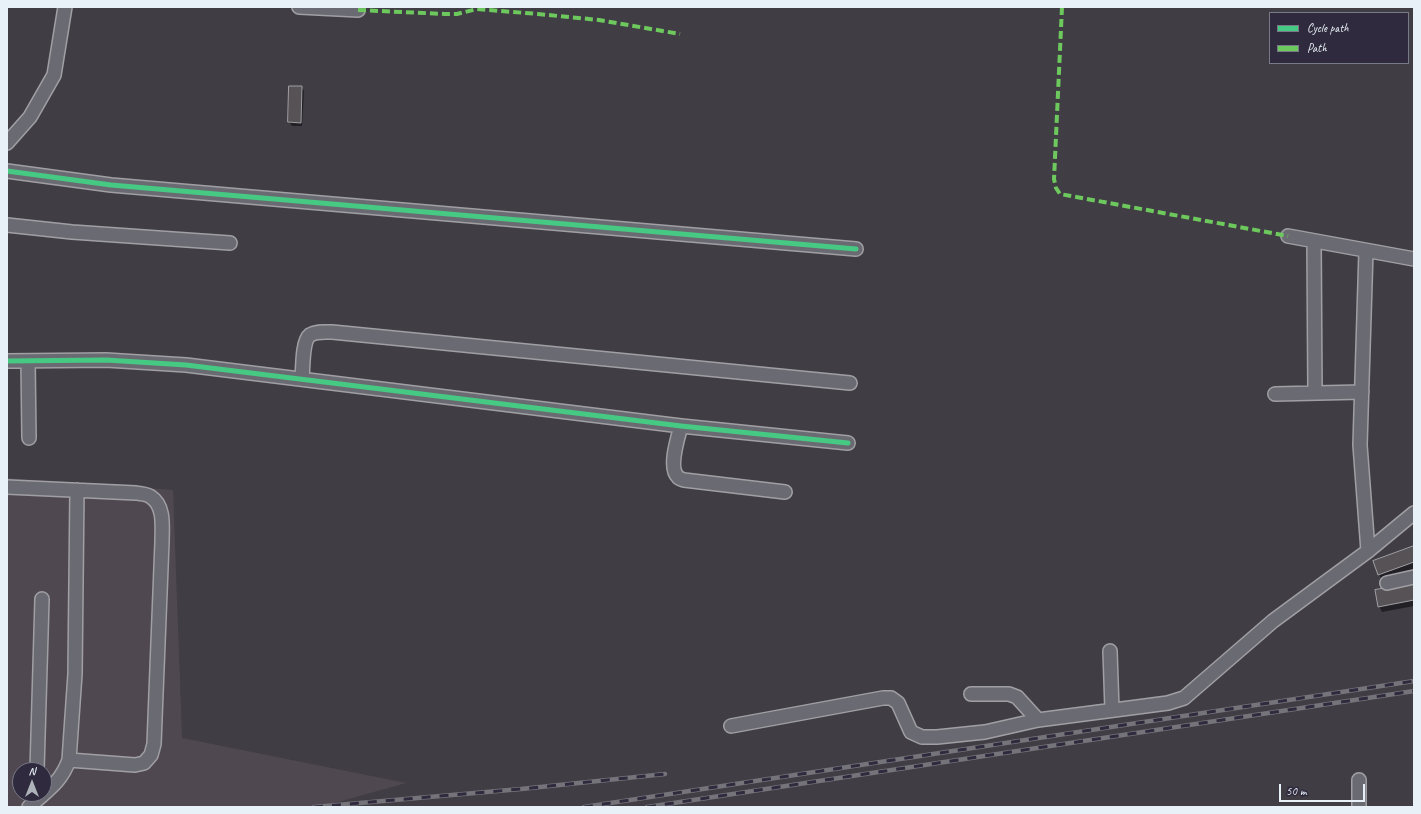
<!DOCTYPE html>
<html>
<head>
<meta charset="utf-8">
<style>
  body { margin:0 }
  #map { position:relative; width:1421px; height:814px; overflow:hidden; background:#413d44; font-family:Caveat,sans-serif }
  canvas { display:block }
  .frame { position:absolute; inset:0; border:8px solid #e8f1f8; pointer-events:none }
  .legend { position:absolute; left:1269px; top:12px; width:140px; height:52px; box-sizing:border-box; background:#2f2a3d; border:1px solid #797a88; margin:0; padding:5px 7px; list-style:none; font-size:12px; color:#e8f1f8 }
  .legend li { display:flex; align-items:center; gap:8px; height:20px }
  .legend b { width:20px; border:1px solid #797a88 }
  .north { position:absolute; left:12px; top:762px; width:40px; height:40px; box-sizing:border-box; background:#2f2a3d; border:1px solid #797a88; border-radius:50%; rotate:0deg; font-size:11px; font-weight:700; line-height:16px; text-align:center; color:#e8f1f8 }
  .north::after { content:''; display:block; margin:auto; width:14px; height:18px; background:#aeb2b9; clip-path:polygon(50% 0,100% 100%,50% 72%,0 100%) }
  .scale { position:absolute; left:1279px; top:784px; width:86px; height:18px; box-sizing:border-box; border:2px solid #e8f1f8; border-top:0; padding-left:5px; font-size:12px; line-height:14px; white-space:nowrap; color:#e8f1f8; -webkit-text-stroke:3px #2f2a3d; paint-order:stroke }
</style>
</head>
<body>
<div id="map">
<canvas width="1421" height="814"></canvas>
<div class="frame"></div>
<ul class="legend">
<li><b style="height:5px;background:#46c982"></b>Cycle path</li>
<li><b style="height:5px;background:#6dc95d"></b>Path</li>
</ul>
<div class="north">N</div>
<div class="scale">50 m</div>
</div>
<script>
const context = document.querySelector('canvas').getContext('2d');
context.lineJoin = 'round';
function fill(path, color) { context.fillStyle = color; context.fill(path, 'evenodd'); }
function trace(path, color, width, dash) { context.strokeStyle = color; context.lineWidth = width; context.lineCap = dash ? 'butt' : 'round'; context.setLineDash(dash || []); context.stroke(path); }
fill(new Path2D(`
  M 7,478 L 173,490 L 182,738 L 406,783 L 320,807 L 7,807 ZM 20,770 L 44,770 L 44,794 L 20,794 Z`), '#504850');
fill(new Path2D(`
  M 301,87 L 304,91 L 302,126 L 292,126 L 289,122 Z
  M 1414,547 L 1414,569 L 1382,581 L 1374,562 Z
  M 1414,584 L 1414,606 L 1382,612 L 1379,606 Z`), '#0007');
const building = new Path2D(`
  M 289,86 L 302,86 L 301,123 L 288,122 Z
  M 1414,546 L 1414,562 L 1378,575 L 1373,561 Z
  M 1414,583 L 1414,600 L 1378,607 L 1375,590 Z`);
fill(building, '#565255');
trace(building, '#a09fa4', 1);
const minor = new Path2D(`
  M 299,7 L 358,10
  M 7,143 L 30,117 L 54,75 L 65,7
  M 7,171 L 111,185 L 856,249
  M 7,225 L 72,232 L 230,243
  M 1288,236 L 1414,259
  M 1314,241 L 1315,393
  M 1366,251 L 1360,445 L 1368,551
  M 7,361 L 106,360 L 186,365 L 681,426 L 848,443
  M 28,361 L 29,438
  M 302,379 C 303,369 302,341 310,335 C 316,331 325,332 332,332 L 850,383
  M 1275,394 L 1362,392
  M 681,426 C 678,437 668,468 678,477 C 679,479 682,479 684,480 L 785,492
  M 7,487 L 136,493 C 141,494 148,494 151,497 C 165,506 162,527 162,542 L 154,744 L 151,755 L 144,763 L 135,765 L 69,760
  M 1387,583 L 1414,577
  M 1110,651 L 1112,710
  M 971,694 L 1009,694 L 1017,697 L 1038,720
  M 731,726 L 883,698 L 891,698 L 898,703 L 911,732 L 922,737 L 937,737 L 985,732 L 1038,720 L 1168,703 L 1184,698 L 1273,621 L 1368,551 L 1414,513
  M 37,770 L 42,599
  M 1359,780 L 1359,807
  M 29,807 C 47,790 60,784 69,760 L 75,674 L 77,490`);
trace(minor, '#a09fa4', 16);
trace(minor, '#6a6b72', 13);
const rail = new Path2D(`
  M 314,807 L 521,789 L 665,774
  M 584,807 L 1414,681
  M 647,807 L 1414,691`);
trace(rail, '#75747a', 4.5);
trace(rail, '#2f2a3d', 3, [9]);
trace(new Path2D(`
  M 1062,7 L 1054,179 L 1056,188 L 1060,194 L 1288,236
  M 358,10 L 445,14 L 457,14 L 477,9 L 538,14 L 599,20 L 680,34`), '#6dc95d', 4, [8, 4]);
trace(new Path2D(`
  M 7,171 L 111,185 L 856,249
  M 7,361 L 106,360 L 186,365 L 681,426 L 848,443`), '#46c982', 5);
</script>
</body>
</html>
